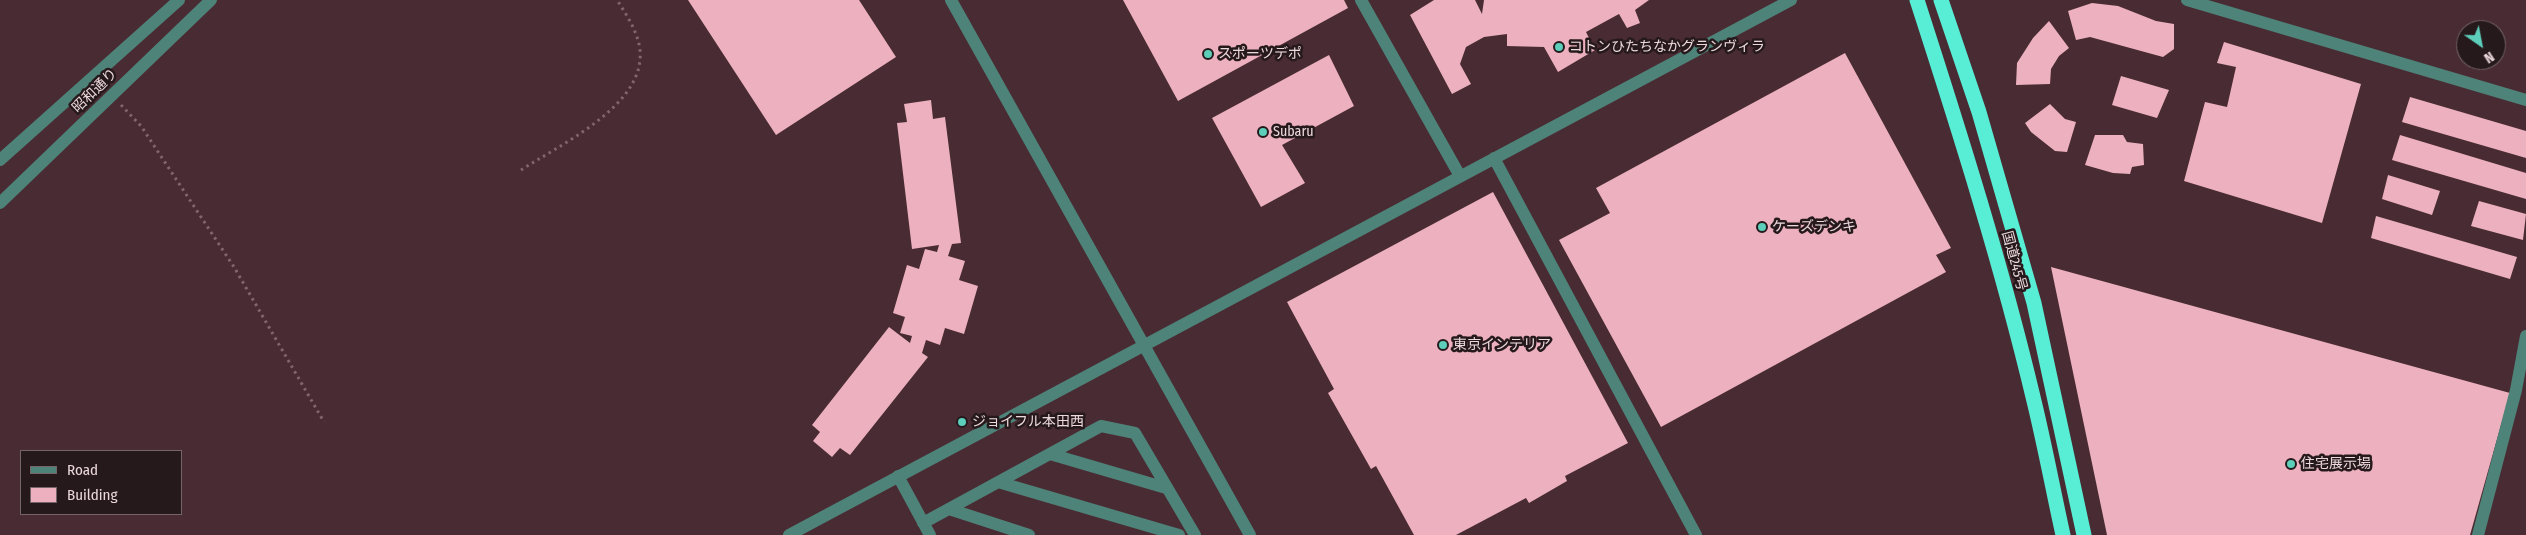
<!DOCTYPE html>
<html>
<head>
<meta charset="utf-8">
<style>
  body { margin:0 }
  #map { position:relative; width:2526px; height:535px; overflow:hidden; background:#492c33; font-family:"Fira Sans Condensed",sans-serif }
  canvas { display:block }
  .legend { position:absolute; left:20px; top:450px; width:162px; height:65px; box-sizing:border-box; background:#26191c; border:1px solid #756569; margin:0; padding:6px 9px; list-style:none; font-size:15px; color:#ebd8dc }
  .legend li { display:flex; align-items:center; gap:10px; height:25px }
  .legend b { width:25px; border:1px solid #756569 }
  .north { position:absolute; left:2456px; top:20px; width:50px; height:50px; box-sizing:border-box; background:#26191c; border:1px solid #756569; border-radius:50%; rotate:147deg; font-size:14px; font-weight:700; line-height:20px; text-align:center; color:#ebd8dc }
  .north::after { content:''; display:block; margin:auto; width:18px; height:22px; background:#5cceba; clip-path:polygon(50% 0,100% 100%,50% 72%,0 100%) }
</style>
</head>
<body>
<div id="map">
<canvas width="2526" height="535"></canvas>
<ul class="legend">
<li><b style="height:6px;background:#4e8379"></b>Road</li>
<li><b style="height:14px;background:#ecb0be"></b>Building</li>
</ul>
<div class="north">N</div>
</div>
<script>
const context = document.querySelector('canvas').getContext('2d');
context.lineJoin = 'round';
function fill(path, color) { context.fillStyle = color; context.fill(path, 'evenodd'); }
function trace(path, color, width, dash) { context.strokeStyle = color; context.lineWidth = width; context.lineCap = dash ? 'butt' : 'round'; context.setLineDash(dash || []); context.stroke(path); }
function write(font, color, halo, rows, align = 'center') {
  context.font = font + ' "Fira Sans Condensed","Noto Sans JP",sans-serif'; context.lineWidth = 5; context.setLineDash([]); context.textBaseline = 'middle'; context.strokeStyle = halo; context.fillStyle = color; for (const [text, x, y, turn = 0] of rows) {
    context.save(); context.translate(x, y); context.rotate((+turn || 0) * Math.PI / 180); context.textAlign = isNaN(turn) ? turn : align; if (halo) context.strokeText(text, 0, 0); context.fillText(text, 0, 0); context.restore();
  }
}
fill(new Path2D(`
  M 688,0 L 859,0 L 896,57 L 776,135 Z
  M 1123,0 L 1344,0 L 1348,8 L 1178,101 Z
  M 1434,0 L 1475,0 L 1482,14 L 1484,0 L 1649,0 L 1635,10 L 1640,23 L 1627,28 L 1619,14 L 1586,32 L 1595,50 L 1558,72 L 1544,47 L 1507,46 L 1507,34 L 1484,37 L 1466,47 L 1460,64 L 1471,84 L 1452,94 L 1410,15 Z
  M 2092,3 L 2118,6 L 2156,21 L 2174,24 L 2174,49 L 2163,57 L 2090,37 L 2076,40 L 2068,11 Z
  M 2049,21 L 2069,48 L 2059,56 L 2051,69 L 2050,84 L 2016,85 L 2017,63 L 2033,38 Z
  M 2224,42 L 2361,84 L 2322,223 L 2184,181 L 2205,102 L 2227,107 L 2236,67 L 2217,63 Z
  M 1845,53 L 1951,248 L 1936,255 L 1946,272 L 1661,427 L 1559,240 L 1610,213 L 1596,188 Z
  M 1329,55 L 1354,106 L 1282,145 L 1305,183 L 1261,207 L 1212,118 Z
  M 2121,76 L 2169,90 L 2157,118 L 2112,105 Z
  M 2410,97 L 2526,131 L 2526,158 L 2402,122 Z
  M 931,100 L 933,119 L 945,117 L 961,243 L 952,244 L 948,256 L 965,261 L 959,280 L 978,286 L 964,334 L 945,328 L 940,345 L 926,340 L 922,353 L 928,357 L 850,455 L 840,448 L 832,457 L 813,441 L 820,432 L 812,425 L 889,327 L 910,343 L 912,336 L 900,333 L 905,317 L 893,313 L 907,265 L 919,269 L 925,249 L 937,252 L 939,245 L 912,249 L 897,123 L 907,122 L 904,104 Z
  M 2050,104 L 2065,119 L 2076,122 L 2067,152 L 2055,151 L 2031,132 L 2025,123 Z
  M 2095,135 L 2123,135 L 2127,142 L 2143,144 L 2144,165 L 2132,167 L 2130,174 L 2113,173 L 2085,165 Z
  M 2400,135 L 2526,173 L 2526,199 L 2392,160 Z
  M 2388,175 L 2440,191 L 2432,215 L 2382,199 Z
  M 1493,192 L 1628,443 L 1565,476 L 1567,481 L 1529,503 L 1526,498 L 1456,535 L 1414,535 L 1376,466 L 1371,469 L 1328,393 L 1334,389 L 1287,302 Z
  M 2479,201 L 2526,214 L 2523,240 L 2471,226 Z
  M 2376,216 L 2517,257 L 2510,279 L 2371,238 Z
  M 2051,267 L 2510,393 L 2470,535 L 2107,535 Z`), '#ecb0be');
trace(new Path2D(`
  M 121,105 L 141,126 L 234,267 L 324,422
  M 521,170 C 558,146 637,109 640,59 C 642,38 628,17 617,0`), '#81676d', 3, [2.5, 4]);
trace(new Path2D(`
  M 951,0 L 1250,535
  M 1361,0 L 1460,176
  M 2187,0 L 2526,100
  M 1494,158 L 1696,535
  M 0,160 L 179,0
  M 0,203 L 211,0
  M 1050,454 L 1166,488
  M 898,476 L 930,535
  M 998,482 L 1179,535
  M 949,509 L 1029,535
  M 923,523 L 1101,426 L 1135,433 L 1195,535
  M 789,535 L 1791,0
  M 2478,535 L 2516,390 L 2526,336`), '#4e8379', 12);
trace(new Path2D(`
  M 1917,0 C 1960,133 2002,266 2034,401 C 2045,446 2053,490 2063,535
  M 1941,0 L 1979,112 L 2034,303 L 2084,535`), '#57eed5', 15);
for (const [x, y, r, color] of [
  [1559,47,5,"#5cceba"],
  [1208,54,5,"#5cceba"],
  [1263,132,5,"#5cceba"],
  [1762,227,5,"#5cceba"],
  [1443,345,5,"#5cceba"],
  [962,422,5,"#5cceba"],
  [2291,464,5,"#5cceba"]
]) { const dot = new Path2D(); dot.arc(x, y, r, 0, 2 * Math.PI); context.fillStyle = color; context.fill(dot); trace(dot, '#26191c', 2); }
write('14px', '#ebd8dc', '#26191c', [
  ["コトンひたちなかグランヴィラ",1569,47],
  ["スポーツデポ",1218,54],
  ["Subaru",1273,132],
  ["ケーズデンキ",1772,227],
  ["東京インテリア",1453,345],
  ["ジョイフル本田西",972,422],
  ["住宅展示場",2301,464]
], 'left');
write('14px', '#ebd8dc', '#26191c', [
  ["昭和通り",95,91,-44],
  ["国道245号",2014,261,75]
]);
</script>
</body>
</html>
